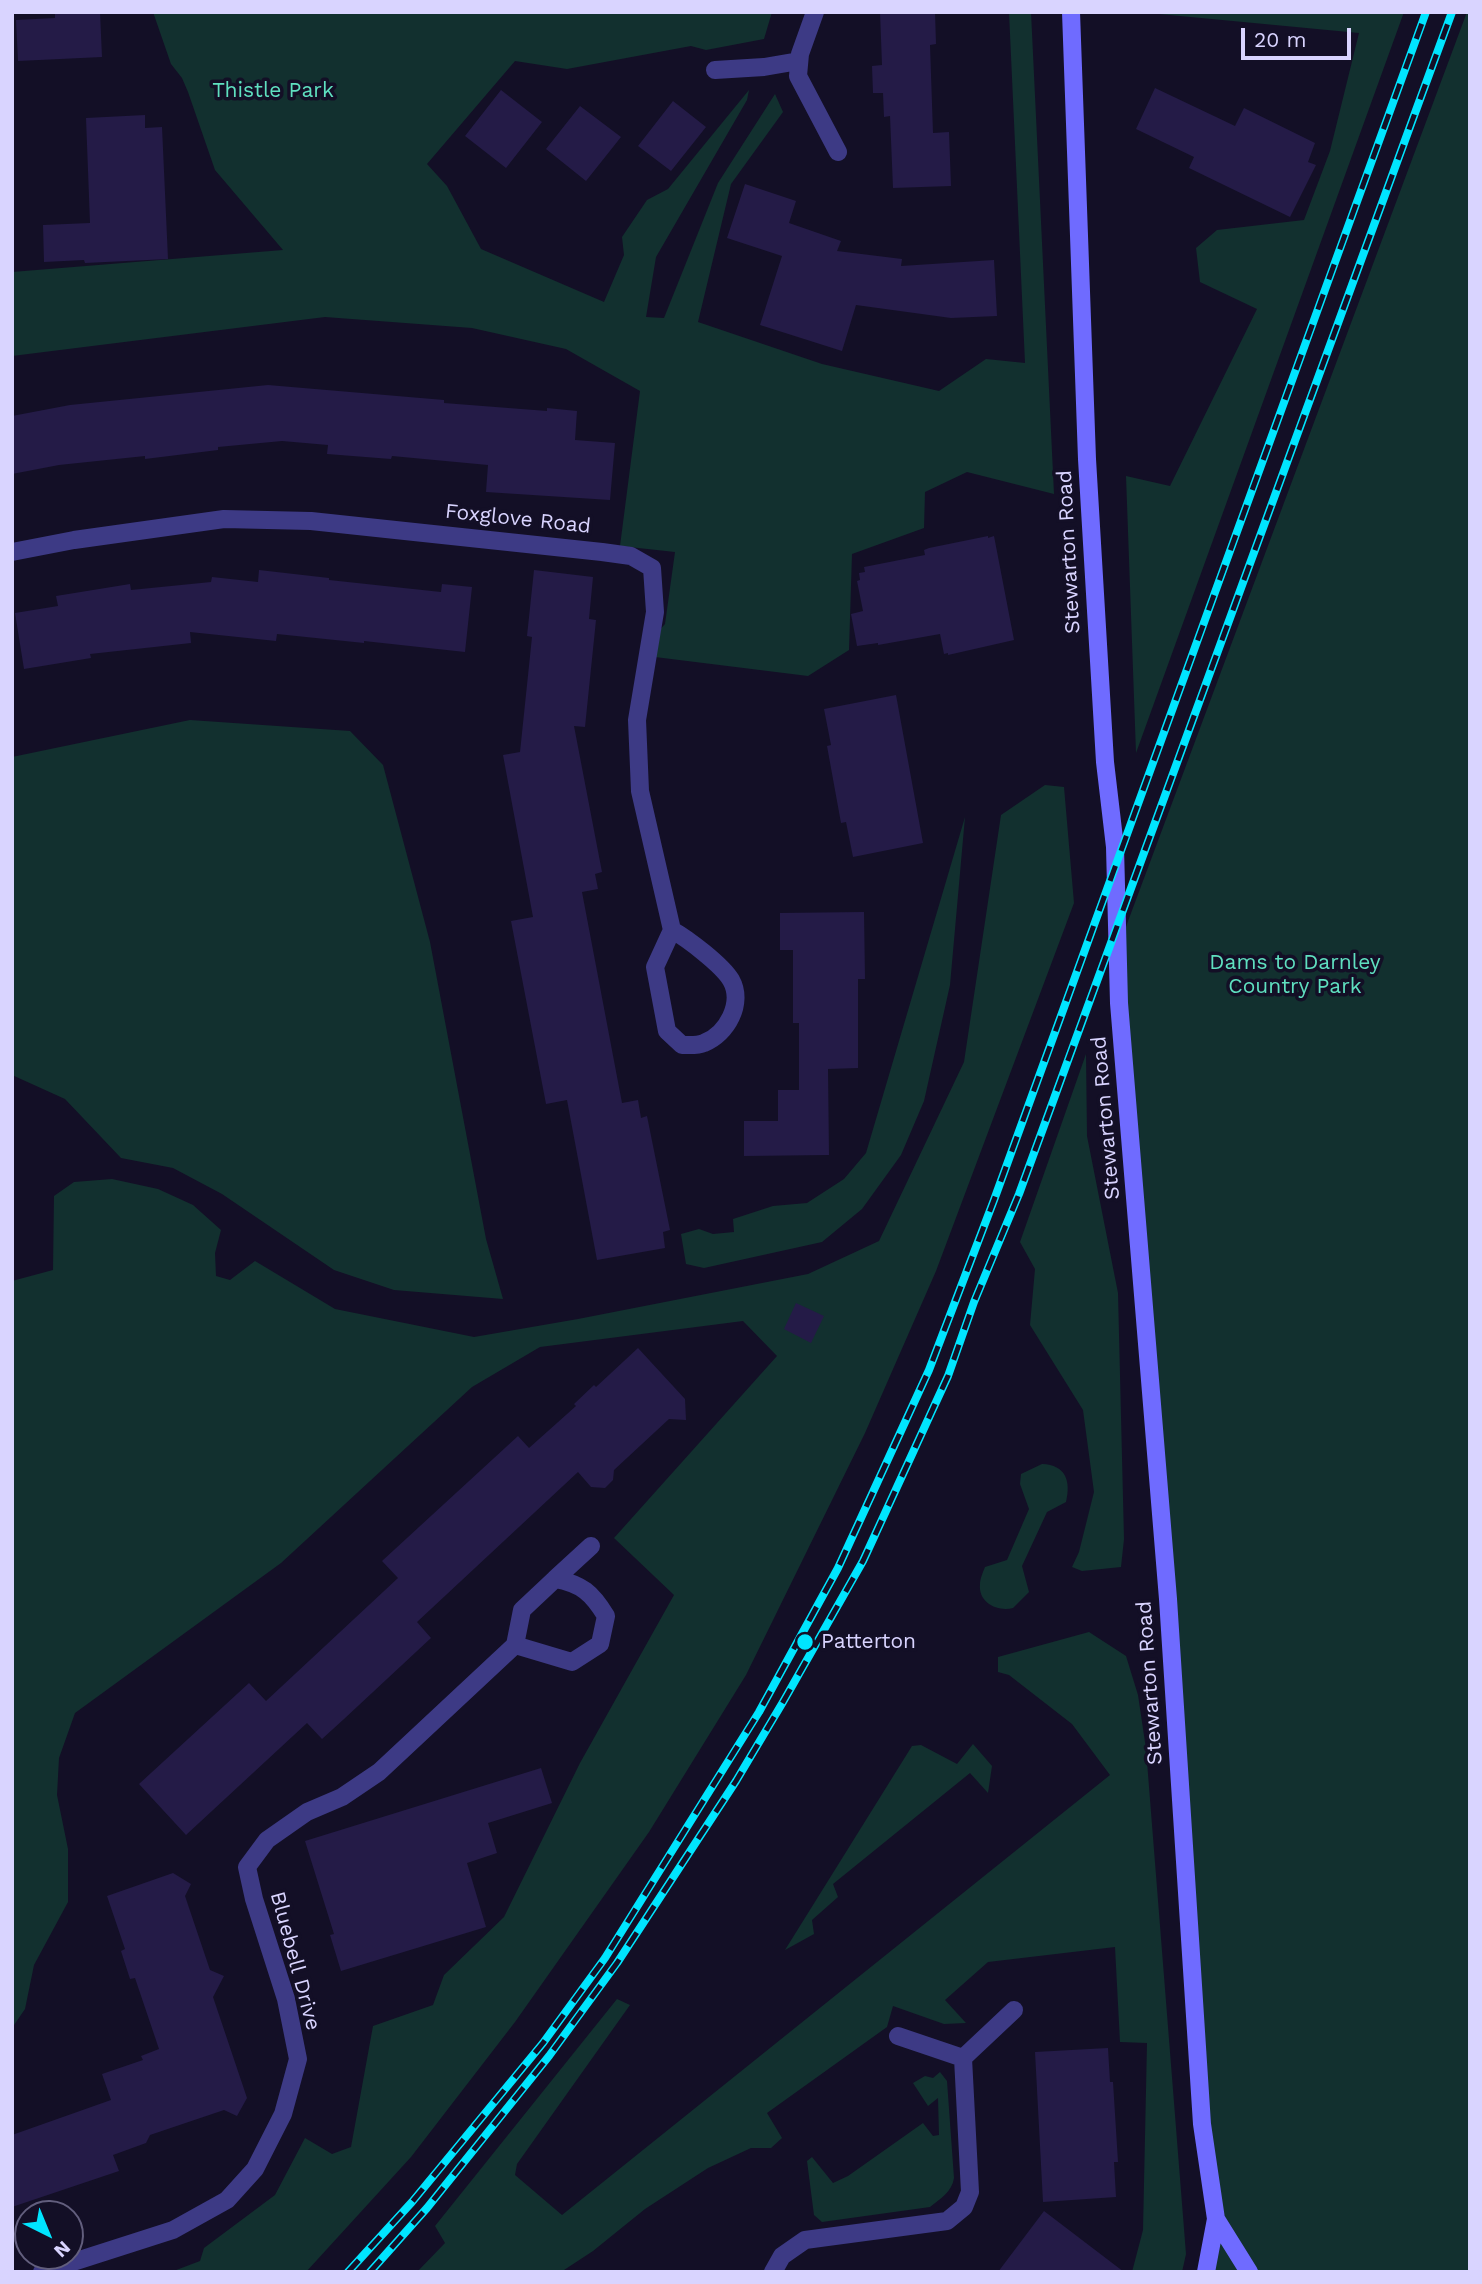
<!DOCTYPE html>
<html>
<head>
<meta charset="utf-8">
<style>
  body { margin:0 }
  #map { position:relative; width:1482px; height:2284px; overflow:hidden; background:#130f26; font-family:"Work Sans",sans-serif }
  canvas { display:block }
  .frame { position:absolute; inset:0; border:14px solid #d9d4ff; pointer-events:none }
  .north { position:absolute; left:14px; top:2200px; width:70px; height:70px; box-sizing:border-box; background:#130f26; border:2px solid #625e7d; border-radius:50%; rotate:137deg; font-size:19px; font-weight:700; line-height:28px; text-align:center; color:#d9d4ff }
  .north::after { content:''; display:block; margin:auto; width:24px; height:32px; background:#00e5ff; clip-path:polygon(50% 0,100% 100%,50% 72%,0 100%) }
  .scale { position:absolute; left:1241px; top:28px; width:110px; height:32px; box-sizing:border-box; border:4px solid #d9d4ff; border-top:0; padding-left:9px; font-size:21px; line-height:24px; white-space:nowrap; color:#d9d4ff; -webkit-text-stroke:5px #130f26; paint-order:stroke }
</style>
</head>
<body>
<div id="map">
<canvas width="1482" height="2284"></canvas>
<div class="frame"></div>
<div class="north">N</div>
<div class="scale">20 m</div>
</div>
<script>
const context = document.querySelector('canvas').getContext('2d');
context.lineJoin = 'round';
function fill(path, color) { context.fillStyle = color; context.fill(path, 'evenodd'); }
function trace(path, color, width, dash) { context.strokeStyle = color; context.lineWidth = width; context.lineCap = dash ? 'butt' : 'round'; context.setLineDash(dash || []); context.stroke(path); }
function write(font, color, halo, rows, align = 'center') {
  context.font = font + ' "Work Sans",sans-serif'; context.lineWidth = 7; context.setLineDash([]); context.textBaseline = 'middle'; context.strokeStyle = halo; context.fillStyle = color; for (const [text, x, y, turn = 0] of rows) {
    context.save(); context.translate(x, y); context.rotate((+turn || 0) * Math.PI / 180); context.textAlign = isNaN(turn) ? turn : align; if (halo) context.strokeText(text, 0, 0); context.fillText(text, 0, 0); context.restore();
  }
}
fill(new Path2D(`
  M 153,12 L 772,12 L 764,39 L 706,50 L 691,46 L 567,69 L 515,61 L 427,164 L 447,186 L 481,249 L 604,302 L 624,255 L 622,237 L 647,200 L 668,189 L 749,90 L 747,100 L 656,257 L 646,317 L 664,318 L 718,183 L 775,94 L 783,112 L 731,184 L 698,322 L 822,364 L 939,391 L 986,359 L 1025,363 L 1009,12 L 1031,12 L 1054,494 L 967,472 L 925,492 L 924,528 L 852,554 L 849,650 L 808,676 L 655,657 L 657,633 L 665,624 L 675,552 L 620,546 L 640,391 L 566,349 L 472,328 L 325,317 L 12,356 L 12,272 L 283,250 L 215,170 L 188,92 L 182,78 L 171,64 Z
  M 1138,12 L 1404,12 L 1136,753 L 1126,476 L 1170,486 L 1257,309 L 1200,282 L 1196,248 L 1217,230 L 1304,220 L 1330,151 L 1359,33 Z
  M 1467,12 L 1470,12 L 1470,2272 L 1214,2272 L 1118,948 Z
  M 190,720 L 350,731 L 383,765 L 430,942 L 486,1239 L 503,1299 L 394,1290 L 334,1270 L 222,1194 L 173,1168 L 121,1158 L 65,1099 L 12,1075 L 12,757 Z
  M 1045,785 L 1064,787 L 1074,903 L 936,1271 L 865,1433 L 746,1675 L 649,1832 L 515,2022 L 411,2157 L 306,2272 L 171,2272 L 200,2261 L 204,2248 L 275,2195 L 305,2138 L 332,2154 L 351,2147 L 373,2026 L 433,2005 L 444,1975 L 504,1917 L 580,1763 L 674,1595 L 614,1538 L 777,1356 L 743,1321 L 540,1347 L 472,1387 L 281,1563 L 75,1713 L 59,1758 L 57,1795 L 68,1849 L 68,1902 L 34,1965 L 25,2009 L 12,2028 L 12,1281 L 53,1270 L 54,1196 L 74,1182 L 112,1179 L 158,1189 L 193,1205 L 221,1230 L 215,1253 L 216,1276 L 230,1280 L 255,1261 L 335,1309 L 474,1337 L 578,1319 L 808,1274 L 879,1241 L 964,1062 L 1001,815 Z
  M 965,817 L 950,985 L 924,1101 L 901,1155 L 862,1209 L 822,1242 L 704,1268 L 686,1264 L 681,1234 L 699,1229 L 713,1234 L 734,1232 L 733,1219 L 773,1206 L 807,1203 L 844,1179 L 866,1153 Z
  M 1086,1054 L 1087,1136 L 1118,1293 L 1124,1539 L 1121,1567 L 1082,1571 L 1072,1567 L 1079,1552 L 1094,1492 L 1083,1410 L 1030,1325 L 1035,1269 L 1020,1242 Z
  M 1042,1464 C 1066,1465 1071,1481 1066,1502 L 1047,1512 L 1022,1566 L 1029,1592 L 1013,1608 C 998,1612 978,1603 980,1584 C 980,1579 983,1572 985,1567 L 1007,1560 L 1029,1509 L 1020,1484 L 1021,1474 Z
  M 1089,1632 L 1126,1656 L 1138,1695 L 1146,1749 L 1186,2254 L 1182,2272 L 1132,2272 L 1143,2230 L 1147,2043 L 1120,2042 L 1115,1947 L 988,1962 L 945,2000 L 966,2023 L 944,2024 L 893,2006 L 887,2027 L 767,2113 L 782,2138 L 771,2148 L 751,2148 L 708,2168 L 645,2209 L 593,2251 L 561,2272 L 417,2272 L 445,2243 L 435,2226 L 617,1999 L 630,2005 L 517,2164 L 515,2175 L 562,2215 L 1110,1775 L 1072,1724 L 1009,1675 L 998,1672 L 998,1657 Z
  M 973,1744 L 992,1766 L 988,1793 L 970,1773 L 833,1884 L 838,1897 L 812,1920 L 814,1934 L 785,1950 L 912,1746 L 921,1745 L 957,1764 Z
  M 940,2072 L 947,2081 L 954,2178 C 952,2192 940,2199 930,2207 L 822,2222 L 814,2215 L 807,2161 L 812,2157 L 833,2183 L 848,2176 L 923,2123 L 933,2136 L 939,2135 L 938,2098 L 928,2106 L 913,2083 L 925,2076 L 933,2078 Z`), '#12302f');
fill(new Path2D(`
  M 55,12 L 100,12 L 102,57 L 18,61 L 16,20 L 55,18 Z
  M 880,12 L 935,12 L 936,44 L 930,45 L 933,133 L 949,132 L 951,186 L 893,188 L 890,116 L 884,117 L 883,93 L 873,93 L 872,66 L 882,65 Z
  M 1155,88 L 1235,126 L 1244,108 L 1315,143 L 1308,162 L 1316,165 L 1290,217 L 1189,168 L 1194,157 L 1136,129 Z
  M 501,90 L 542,122 L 506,168 L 465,136 Z
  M 673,101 L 706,127 L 671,171 L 638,146 Z
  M 580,106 L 621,137 L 586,181 L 546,149 Z
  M 145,115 L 145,128 L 162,127 L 168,259 L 85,263 L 84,260 L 44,262 L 43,225 L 90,223 L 86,118 Z
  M 745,184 L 796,201 L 789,223 L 841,241 L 837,251 L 902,259 L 901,266 L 994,260 L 997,316 L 951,318 L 856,305 L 842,351 L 760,325 L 782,256 L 727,238 Z
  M 268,385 L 444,400 L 444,403 L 547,411 L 547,408 L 577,411 L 575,440 L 615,443 L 610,500 L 486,492 L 488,465 L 392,456 L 391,459 L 327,454 L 328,445 L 282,441 L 218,447 L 218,450 L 145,459 L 145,456 L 59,465 L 12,474 L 12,416 L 70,405 Z
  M 988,536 L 988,538 L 994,536 L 1014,640 L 948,655 L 948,653 L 944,654 L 940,634 L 878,645 L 878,643 L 857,646 L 851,614 L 863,611 L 857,581 L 860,580 L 859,573 L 865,572 L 864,567 L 925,555 L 924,550 L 929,548 Z
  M 259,570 L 329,578 L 329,580 L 441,592 L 442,584 L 472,587 L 465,652 L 364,641 L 364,643 L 277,634 L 276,641 L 190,632 L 191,643 L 90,654 L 91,658 L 24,669 L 15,613 L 58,606 L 56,596 L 130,584 L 131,590 L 211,582 L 212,577 L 258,582 Z
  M 534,570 L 593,577 L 589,619 L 596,620 L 585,727 L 574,726 L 602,872 L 595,874 L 598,889 L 582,892 L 622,1103 L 638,1100 L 641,1118 L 647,1116 L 670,1230 L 663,1232 L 665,1248 L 597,1260 L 567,1100 L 546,1104 L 511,921 L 533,917 L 503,755 L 520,752 L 532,637 L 527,636 Z
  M 896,695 L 923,843 L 853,857 L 846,822 L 841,823 L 827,746 L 831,745 L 824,709 Z
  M 864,912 L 865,979 L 858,979 L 858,1068 L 828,1069 L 829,1155 L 744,1156 L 744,1121 L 778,1121 L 778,1090 L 799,1090 L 799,1023 L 793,1023 L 793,950 L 780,950 L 780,913 Z
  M 796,1303 L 824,1316 L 811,1343 L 784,1329 Z
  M 638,1348 L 685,1399 L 686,1420 L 669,1419 L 614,1470 L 613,1480 L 605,1488 L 591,1487 L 578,1472 L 417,1622 L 431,1638 L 344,1719 L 322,1739 L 307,1723 L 186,1835 L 139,1784 L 249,1683 L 266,1701 L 398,1578 L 382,1561 L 518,1436 L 529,1448 L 576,1406 L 574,1404 L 594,1385 L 596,1387 Z
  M 541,1768 L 552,1803 L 488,1823 L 497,1853 L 467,1863 L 486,1927 L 341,1971 L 330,1935 L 334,1934 L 305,1841 Z
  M 173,1873 L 191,1884 L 185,1896 L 210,1970 L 224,1976 L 213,1997 L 247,2098 L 237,2116 L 224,2110 L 150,2135 L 146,2143 L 113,2155 L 119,2171 L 12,2207 L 12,2135 L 111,2100 L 102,2074 L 143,2060 L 141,2056 L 159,2049 L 135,1978 L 130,1979 L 121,1951 L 125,1949 L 107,1896 Z
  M 1108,2048 L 1110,2082 L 1113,2082 L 1118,2162 L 1114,2162 L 1116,2197 L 1043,2202 L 1035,2052 Z
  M 1044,2211 L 1124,2272 L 998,2272 Z`), '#241b47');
trace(new Path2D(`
  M 815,12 L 800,54 L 798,76 L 838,152
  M 715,70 L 764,67 L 799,61
  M 12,552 L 74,540 L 224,519 L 311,521 L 602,552 L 631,556 L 652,568 L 655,612 L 637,720 L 640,791 L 672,930 L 655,967 L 667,1031 L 682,1045 C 689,1045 697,1046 704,1043 C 727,1034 744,1003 731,980 C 722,965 688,939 672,930
  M 555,1579 L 591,1546
  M 898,2036 L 963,2058
  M 42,2272 L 173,2230 L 227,2200 L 255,2169 L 283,2114 L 298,2059 L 286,1999 L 254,1899 L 247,1867 L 267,1840 L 307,1812 L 342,1797 L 379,1772 L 515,1645 L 522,1610 L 555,1579 C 582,1584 592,1593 606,1616 L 600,1644 L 572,1662 L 515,1645
  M 773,2272 L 782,2256 L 805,2240 L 947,2221 L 964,2207 L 970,2192 L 963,2058 L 1014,2010`), '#3d3a85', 18);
trace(new Path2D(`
  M 1071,12 L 1087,459 L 1105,762 L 1115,847 L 1119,1003 L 1168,1599 L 1202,2124 L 1216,2219 L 1206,2272
  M 1216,2219 L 1249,2272`), '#6f6bff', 18);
const rail = new Path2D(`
  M 348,2272 L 412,2202 L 543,2043 L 605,1958 L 759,1712 L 838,1568 L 929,1370 L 994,1200 L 1426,12
  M 370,2272 L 427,2208 L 549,2056 L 617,1963 L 736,1781 L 783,1702 L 863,1561 L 948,1376 L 974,1302 L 1019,1194 L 1452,12`);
trace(rail, '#00e5ff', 8);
trace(rail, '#130f26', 5, [16]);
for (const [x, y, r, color] of [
  [805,1642,9,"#00e5ff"]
]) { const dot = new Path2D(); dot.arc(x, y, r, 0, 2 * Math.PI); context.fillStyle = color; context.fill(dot); trace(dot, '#130f26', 2.5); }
write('21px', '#5fe0c0', '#130f26', [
  ["Thistle Park",273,91],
  ["Dams to Darnley",1295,963],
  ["Country Park",1295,987]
]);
write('21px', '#d9d4ff', '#130f26', [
  ["Foxglove Road",518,519,6],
  ["Stewarton Road",1069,552,-93],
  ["Stewarton Road",1106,1118,-95],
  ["Stewarton Road",1150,1683,-94],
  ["Bluebell Drive",295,1961,75]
]);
write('21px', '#d9d4ff', '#130f26', [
  ["Patterton",821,1642]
], 'left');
</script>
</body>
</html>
